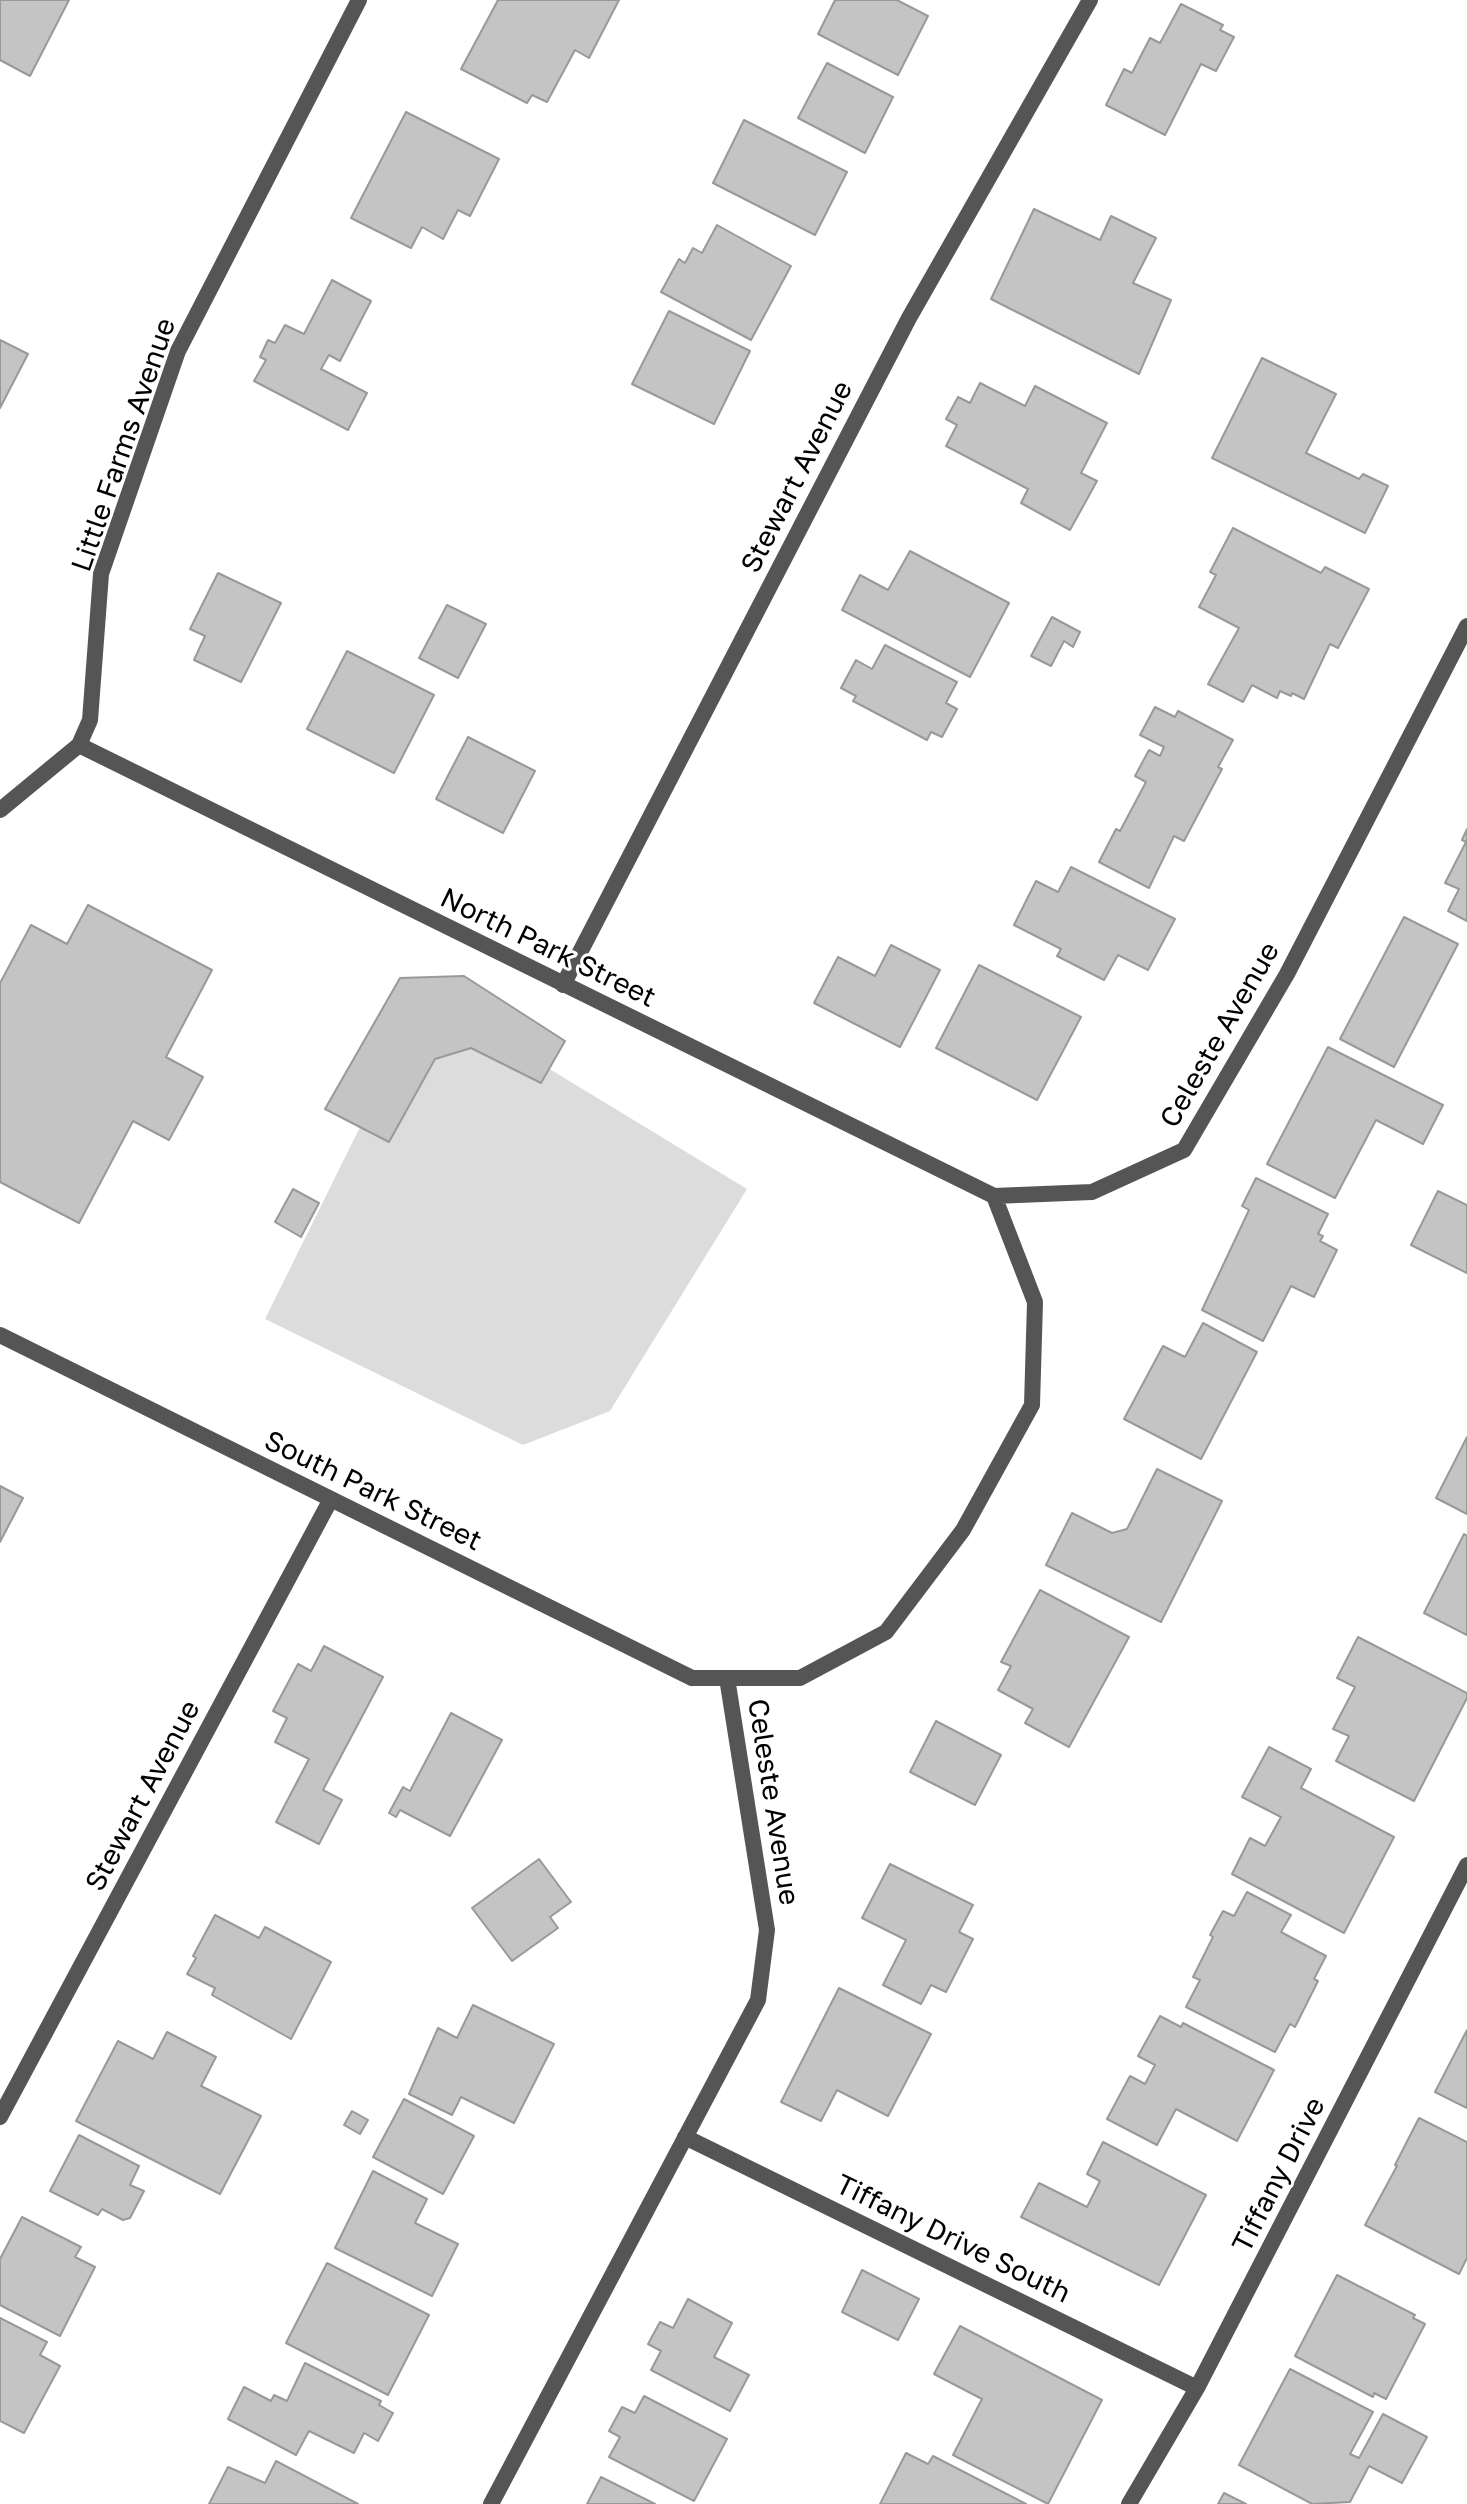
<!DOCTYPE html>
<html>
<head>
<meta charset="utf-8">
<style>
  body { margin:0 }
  canvas { display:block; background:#fff }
</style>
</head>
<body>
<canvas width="1467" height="2504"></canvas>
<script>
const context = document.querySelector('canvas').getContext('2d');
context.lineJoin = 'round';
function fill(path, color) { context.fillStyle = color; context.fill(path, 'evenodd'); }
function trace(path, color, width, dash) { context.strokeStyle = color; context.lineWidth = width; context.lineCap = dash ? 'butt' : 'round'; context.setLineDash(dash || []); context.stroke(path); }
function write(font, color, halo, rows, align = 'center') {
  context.font = font + ' "Golos Text",sans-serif'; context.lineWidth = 6; context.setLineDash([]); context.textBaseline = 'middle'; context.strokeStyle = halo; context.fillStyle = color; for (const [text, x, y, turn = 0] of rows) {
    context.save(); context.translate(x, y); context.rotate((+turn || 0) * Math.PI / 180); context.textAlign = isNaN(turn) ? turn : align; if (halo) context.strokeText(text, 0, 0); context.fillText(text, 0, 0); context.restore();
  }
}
fill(new Path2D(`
  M 456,1012 L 747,1189 L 610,1411 L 523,1445 L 265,1319 L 413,1020 Z`), '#dcdcdc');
const building = new Path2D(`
  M 0,0 L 69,0 L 30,76 L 0,60 Z
  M 498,0 L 619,0 L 589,58 L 575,50 L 547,102 L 532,95 L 527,103 L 461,69 Z
  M 835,0 L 897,0 L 928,16 L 898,75 L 818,34 Z
  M 1181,4 L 1223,25 L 1220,30 L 1234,37 L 1216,71 L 1201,64 L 1165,135 L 1106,105 L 1124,69 L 1132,73 L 1150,38 L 1160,43 Z
  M 827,63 L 893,97 L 865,153 L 798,118 Z
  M 406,112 L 499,159 L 470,216 L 458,210 L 443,239 L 422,227 L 411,248 L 351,218 Z
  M 744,120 L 847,172 L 815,235 L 713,183 Z
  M 1034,209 L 1100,240 L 1111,216 L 1156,238 L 1133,283 L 1171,300 L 1139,374 L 991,299 Z
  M 717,225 L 791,266 L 751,340 L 661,292 L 679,259 L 685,263 L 693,248 L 702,253 Z
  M 332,280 L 371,301 L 340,361 L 329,355 L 321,369 L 367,393 L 348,430 L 254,381 L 266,360 L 260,357 L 268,340 L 275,343 L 285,325 L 304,334 Z
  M 669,311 L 750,351 L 714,424 L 632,384 Z
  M 0,340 L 28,354 L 0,408 Z
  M 1262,358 L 1336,394 L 1306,453 L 1359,479 L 1363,474 L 1388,486 L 1365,533 L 1212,458 Z
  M 980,383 L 1025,406 L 1035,386 L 1107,423 L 1081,473 L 1097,481 L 1070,530 L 1021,503 L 1028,489 L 946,446 L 957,425 L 946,419 L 958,397 L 970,403 Z
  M 1233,528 L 1321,573 L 1325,567 L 1369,589 L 1338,648 L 1330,644 L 1304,699 L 1292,693 L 1291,696 L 1280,691 L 1277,698 L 1252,685 L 1243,702 L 1208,684 L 1239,628 L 1199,607 L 1216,575 L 1210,572 Z
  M 910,551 L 1009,603 L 970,677 L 842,610 L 860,575 L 888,590 Z
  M 218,573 L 281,603 L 241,682 L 194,660 L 205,636 L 190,629 Z
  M 447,605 L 486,624 L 458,678 L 419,658 Z
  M 1052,617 L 1080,632 L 1073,647 L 1064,641 L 1051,666 L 1031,656 Z
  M 885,645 L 957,682 L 946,703 L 957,709 L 942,737 L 931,732 L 927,740 L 853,701 L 856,696 L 841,688 L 856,660 L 872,669 Z
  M 347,651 L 434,695 L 394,773 L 307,729 Z
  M 1155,707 L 1175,717 L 1178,711 L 1233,740 L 1218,767 L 1222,769 L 1184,841 L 1174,836 L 1149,888 L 1099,862 L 1116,829 L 1120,831 L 1146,782 L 1135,776 L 1149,750 L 1160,756 L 1164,747 L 1140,735 Z
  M 468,737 L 535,771 L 503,833 L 436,799 Z
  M 1467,829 L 1467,921 L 1448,911 L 1459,889 L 1445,883 L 1466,842 L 1462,840 Z
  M 1071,867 L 1175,919 L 1148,970 L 1118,955 L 1104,980 L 1057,956 L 1061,949 L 1014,925 L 1036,881 L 1058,892 Z
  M 88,905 L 212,970 L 166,1057 L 203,1077 L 169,1140 L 133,1121 L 79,1223 L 0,1182 L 0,983 L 31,925 L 67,944 Z
  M 1404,917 L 1458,944 L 1394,1067 L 1340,1039 Z
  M 891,945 L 940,970 L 900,1047 L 814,1003 L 838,957 L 875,976 Z
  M 979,965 L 1081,1017 L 1037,1100 L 936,1048 Z
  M 464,976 L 565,1041 L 541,1083 L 471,1048 L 435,1059 L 389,1142 L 325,1109 L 400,978 Z
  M 1328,1047 L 1443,1105 L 1423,1144 L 1376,1120 L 1335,1198 L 1267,1164 Z
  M 1256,1178 L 1328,1214 L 1318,1234 L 1323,1236 L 1320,1241 L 1337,1250 L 1314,1297 L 1291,1286 L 1263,1341 L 1202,1310 L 1249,1210 L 1242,1206 Z
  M 293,1189 L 319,1203 L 301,1237 L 275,1222 Z
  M 1438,1191 L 1467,1205 L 1467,1273 L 1411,1245 Z
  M 1203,1323 L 1257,1352 L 1201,1459 L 1124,1419 L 1163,1346 L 1185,1357 Z
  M 1467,1437 L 1467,1514 L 1436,1498 Z
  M 1157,1469 L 1222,1501 L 1161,1622 L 1046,1565 L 1072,1513 L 1112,1533 L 1127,1529 Z
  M 0,1486 L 23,1498 L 0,1542 Z
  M 1464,1534 L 1467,1536 L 1467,1635 L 1424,1613 Z
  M 1040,1590 L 1129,1637 L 1069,1747 L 1025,1723 L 1033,1709 L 998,1690 L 1011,1666 L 1001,1662 Z
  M 1358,1637 L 1467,1693 L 1467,1698 L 1414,1801 L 1336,1761 L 1349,1736 L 1333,1729 L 1355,1687 L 1337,1678 Z
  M 324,1646 L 383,1677 L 323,1790 L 342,1800 L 319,1844 L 276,1822 L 309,1759 L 275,1742 L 287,1718 L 273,1711 L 298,1664 L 311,1671 Z
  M 451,1713 L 502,1740 L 450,1836 L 400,1810 L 396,1817 L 389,1813 L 403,1787 L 410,1791 Z
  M 936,1721 L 1001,1755 L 975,1805 L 910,1772 Z
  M 1269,1747 L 1311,1769 L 1301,1788 L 1394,1837 L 1344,1933 L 1232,1874 L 1250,1838 L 1265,1846 L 1281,1817 L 1242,1797 Z
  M 539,1859 L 571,1902 L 550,1917 L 558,1928 L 512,1961 L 472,1908 Z
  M 890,1864 L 973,1905 L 959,1932 L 973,1939 L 946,1992 L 931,1985 L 921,2004 L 883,1985 L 906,1940 L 862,1918 Z
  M 1247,1892 L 1291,1915 L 1281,1932 L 1326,1956 L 1314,1979 L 1318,1981 L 1295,2027 L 1290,2024 L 1275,2052 L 1186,2007 L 1200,1980 L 1193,1977 L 1213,1937 L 1210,1935 L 1223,1911 L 1234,1916 Z
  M 215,1915 L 259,1938 L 265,1927 L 331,1962 L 291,2039 L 212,1995 L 215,1988 L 187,1974 L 196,1958 L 193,1956 Z
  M 839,1988 L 931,2034 L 888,2116 L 837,2090 L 821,2121 L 781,2102 Z
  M 473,2005 L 554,2044 L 514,2123 L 461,2097 L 452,2115 L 409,2094 L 438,2028 L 457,2038 Z
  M 1160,2016 L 1181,2027 L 1183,2023 L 1274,2070 L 1237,2141 L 1176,2109 L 1157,2145 L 1107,2119 L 1130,2076 L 1145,2084 L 1155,2065 L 1138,2056 Z
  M 1467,2030 L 1467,2108 L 1435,2092 Z
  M 167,2032 L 216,2057 L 201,2086 L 261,2116 L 220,2194 L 76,2121 L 118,2041 L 153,2059 Z
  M 404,2099 L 474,2136 L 443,2194 L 373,2157 Z
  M 352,2111 L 368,2120 L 360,2134 L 344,2125 Z
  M 1419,2118 L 1467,2142 L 1467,2258 L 1459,2274 L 1365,2225 L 1397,2166 L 1395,2165 Z
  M 79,2135 L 139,2166 L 130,2185 L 144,2191 L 130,2218 L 123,2220 L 102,2209 L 98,2215 L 50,2191 Z
  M 1103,2142 L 1206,2195 L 1159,2285 L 1021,2217 L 1039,2183 L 1087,2207 L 1100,2181 L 1087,2174 Z
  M 373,2171 L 427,2199 L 415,2223 L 458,2244 L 432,2296 L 335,2248 Z
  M 22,2217 L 81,2247 L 75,2257 L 95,2267 L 60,2336 L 0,2305 L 0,2259 Z
  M 327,2263 L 429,2315 L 388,2395 L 286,2343 Z
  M 862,2270 L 919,2299 L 898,2340 L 842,2312 Z
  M 1337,2275 L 1415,2315 L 1413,2318 L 1425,2324 L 1386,2399 L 1374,2393 L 1373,2397 L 1295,2356 Z
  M 688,2299 L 732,2323 L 714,2357 L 749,2375 L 730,2411 L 651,2370 L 661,2351 L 648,2344 L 660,2322 L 673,2328 Z
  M 0,2318 L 47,2342 L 40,2355 L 60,2366 L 24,2433 L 0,2421 Z
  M 960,2326 L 1102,2400 L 1048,2504 L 953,2455 L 982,2399 L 934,2374 Z
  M 305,2363 L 381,2401 L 379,2405 L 393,2413 L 378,2441 L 364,2433 L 354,2453 L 309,2431 L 296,2455 L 228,2419 L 244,2387 L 271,2401 L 274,2395 L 287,2401 Z
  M 1290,2369 L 1373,2412 L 1350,2454 L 1359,2458 L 1383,2414 L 1427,2437 L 1402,2483 L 1369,2466 L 1350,2502 L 1312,2504 L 1239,2465 Z
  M 644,2396 L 727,2439 L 694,2501 L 609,2457 L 620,2437 L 609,2431 L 622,2407 L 635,2413 Z
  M 906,2453 L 928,2464 L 933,2456 L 1026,2504 L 880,2504 Z
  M 276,2461 L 358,2504 L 209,2504 L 228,2467 L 265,2483 Z
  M 601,2477 L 655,2504 L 587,2504 Z
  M 1224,2493 L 1246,2504 L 1218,2504 Z`);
fill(building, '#c4c4c4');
trace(building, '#999', 2);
trace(new Path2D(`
  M 79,745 L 994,1196 L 1092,1192 L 1184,1150 L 1287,974 L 1467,626
  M 0,810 L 79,745 L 90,720 L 101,574 L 178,351 L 359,0
  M 563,985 L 909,318 L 1090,0
  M 0,1335 L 692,1678 L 800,1678 L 886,1632 L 963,1530 L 1032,1405 L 1035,1302 L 994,1196
  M 0,2117 L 331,1499
  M 685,2137 L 1197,2388
  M 491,2504 L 758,2000 L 767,1930 L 727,1678
  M 1129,2504 L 1197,2388 L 1467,1865`), '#555', 16);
write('28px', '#000', '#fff', [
  ["Little Farms Avenue",124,445,-71],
  ["Stewart Avenue",797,477,-63],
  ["North Park Street",548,948,26],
  ["Celeste Avenue",1220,1035,-60],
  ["South Park Street",373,1491,26],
  ["Stewart Avenue",143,1796,-62],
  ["Celeste Avenue",773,1802,81],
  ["Tiffany Drive",1279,2175,-63],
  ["Tiffany Drive South",953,2239,26]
]);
</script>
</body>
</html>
